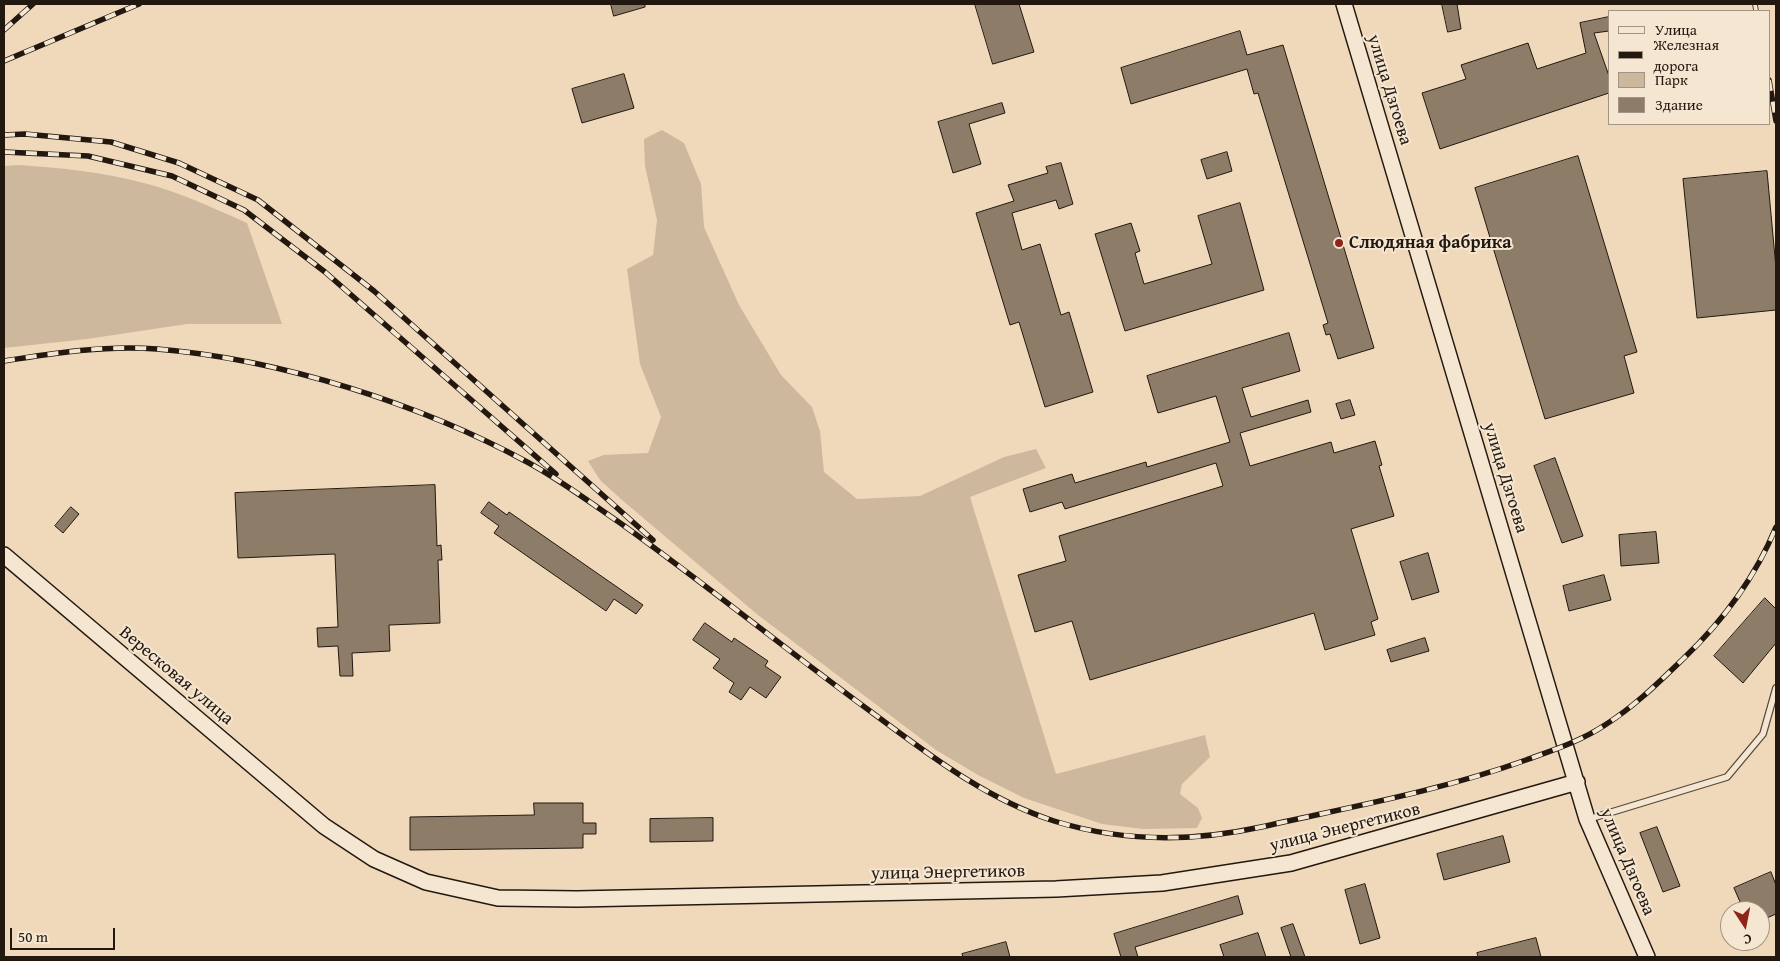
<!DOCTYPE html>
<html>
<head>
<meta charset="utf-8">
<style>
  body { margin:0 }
  #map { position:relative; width:1780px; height:961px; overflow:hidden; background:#f0d9ba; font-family:"Gentium Book Plus",serif }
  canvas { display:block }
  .frame { position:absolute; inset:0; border:5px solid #221810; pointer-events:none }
  .legend { position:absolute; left:1608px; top:10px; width:162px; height:115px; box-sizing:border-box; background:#f5e6d2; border:1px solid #a19484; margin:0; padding:6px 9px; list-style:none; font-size:15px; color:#221810 }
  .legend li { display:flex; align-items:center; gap:10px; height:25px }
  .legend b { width:25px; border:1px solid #a19484 }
  .north { position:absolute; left:1720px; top:901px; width:50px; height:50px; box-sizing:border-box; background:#f5e6d2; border:1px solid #a19484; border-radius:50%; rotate:169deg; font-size:14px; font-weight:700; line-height:20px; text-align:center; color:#221810 }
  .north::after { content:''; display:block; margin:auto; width:18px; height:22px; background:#8f2418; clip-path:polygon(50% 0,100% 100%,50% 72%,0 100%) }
  .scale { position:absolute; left:10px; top:928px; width:105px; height:22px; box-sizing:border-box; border:2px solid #221810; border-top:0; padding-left:6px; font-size:15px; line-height:18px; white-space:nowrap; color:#221810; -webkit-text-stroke:4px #f5e6d2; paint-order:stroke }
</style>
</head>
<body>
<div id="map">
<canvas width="1780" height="961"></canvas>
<div class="frame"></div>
<ul class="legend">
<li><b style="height:6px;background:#f5e6d2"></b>Улица</li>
<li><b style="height:6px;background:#221810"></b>Железная дорога</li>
<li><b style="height:14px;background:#cdb89d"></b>Парк</li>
<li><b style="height:14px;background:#8d7c68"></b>Здание</li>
</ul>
<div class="north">С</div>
<div class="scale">50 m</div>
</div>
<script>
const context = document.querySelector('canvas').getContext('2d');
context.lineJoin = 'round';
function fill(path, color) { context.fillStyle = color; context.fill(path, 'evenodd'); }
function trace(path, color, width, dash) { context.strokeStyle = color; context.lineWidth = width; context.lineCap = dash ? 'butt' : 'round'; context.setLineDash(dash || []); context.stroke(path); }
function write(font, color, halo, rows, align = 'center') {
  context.font = font + ' "Gentium Book Plus",serif'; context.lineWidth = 4; context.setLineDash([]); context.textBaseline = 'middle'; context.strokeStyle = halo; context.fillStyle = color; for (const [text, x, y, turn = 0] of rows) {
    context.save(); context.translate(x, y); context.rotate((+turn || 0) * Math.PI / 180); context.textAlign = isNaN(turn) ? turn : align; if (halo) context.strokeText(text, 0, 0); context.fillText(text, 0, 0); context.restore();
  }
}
fill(new Path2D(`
  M 662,130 L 684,143 L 701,184 L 704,227 L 739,305 L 781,375 L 812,407 L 820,431 L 824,472 L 857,499 L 920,496 L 1004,457 L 1036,449 L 1046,468 L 970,497 L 1056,774 L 1205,735 L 1210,757 L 1182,784 L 1180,794 L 1198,808 L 1202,818 L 1197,828 L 1143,829 L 1102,824 L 1024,798 L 978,775 L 936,750 L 758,615 L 622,500 L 600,480 L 588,461 L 604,455 L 648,453 L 661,417 L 640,364 L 627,269 L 653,255 L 657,220 L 645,166 L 644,139 Z
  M 19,165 C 61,168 103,172 144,183 C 180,192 213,208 247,223 L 282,324 L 187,324 L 87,339 L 4,348 L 4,166 Z`), '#cdb89d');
const building = new Path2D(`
  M 611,4 L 645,4 L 645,7 L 614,16 Z
  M 975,4 L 1019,4 L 1034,52 L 993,64 Z
  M 1442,4 L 1457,4 L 1461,29 L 1448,32 Z
  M 1609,17 L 1609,31 L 1594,33 L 1609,76 L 1609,93 L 1440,149 L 1422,93 L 1466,79 L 1461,65 L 1528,43 L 1537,69 L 1586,53 L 1580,23 Z
  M 1240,31 L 1247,55 L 1283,45 L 1374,348 L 1338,359 L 1330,334 L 1326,335 L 1323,325 L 1328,323 L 1258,93 L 1254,94 L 1247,69 L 1131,104 L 1121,68 Z
  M 624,74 L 634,108 L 582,123 L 572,89 Z
  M 1002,103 L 1005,113 L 969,124 L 981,164 L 953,173 L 938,122 Z
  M 1227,152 L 1232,171 L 1207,179 L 1201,160 Z
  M 1578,156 L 1637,352 L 1624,356 L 1634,393 L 1545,419 L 1475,188 Z
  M 1061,163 L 1073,204 L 1059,209 L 1056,200 L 1012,213 L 1022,250 L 1040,244 L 1061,315 L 1069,312 L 1093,392 L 1045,407 L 1019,322 L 1010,325 L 976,213 L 1014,201 L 1008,185 L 1048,173 L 1046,167 Z
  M 1767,171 L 1776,268 L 1776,310 L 1697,318 L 1683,179 Z
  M 1240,203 L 1264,290 L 1125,331 L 1095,234 L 1131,223 L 1140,251 L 1135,253 L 1144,284 L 1212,264 L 1198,216 Z
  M 1289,333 L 1300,371 L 1242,388 L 1251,417 L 1308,400 L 1311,412 L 1240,433 L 1250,466 L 1331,442 L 1334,453 L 1375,441 L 1382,465 L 1379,466 L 1394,516 L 1351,529 L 1378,619 L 1371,622 L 1375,635 L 1325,650 L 1314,613 L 1090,680 L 1072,621 L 1035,632 L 1018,575 L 1066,561 L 1059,536 L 1223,486 L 1216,463 L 1065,509 L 1062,502 L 1030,512 L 1023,489 L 1072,474 L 1075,483 L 1146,462 L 1147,467 L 1230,442 L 1216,396 L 1158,413 L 1147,376 Z
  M 1350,400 L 1355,415 L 1341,419 L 1336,404 Z
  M 1555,458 L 1583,536 L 1562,543 L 1534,466 Z
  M 435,485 L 437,546 L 441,545 L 442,560 L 438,560 L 440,623 L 389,625 L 390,651 L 352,653 L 353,676 L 340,676 L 338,646 L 318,647 L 317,628 L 338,627 L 335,554 L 238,558 L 235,493 Z
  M 489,502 L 507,515 L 509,512 L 643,605 L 636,614 L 614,599 L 606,611 L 494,533 L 499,526 L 481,513 Z
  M 71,507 L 79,514 L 63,533 L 55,526 Z
  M 1656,532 L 1659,563 L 1621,566 L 1619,535 Z
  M 1428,553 L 1439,592 L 1412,600 L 1400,562 Z
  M 1604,575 L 1611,600 L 1569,611 L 1563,586 Z
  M 1765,598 L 1776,609 L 1776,643 L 1743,683 L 1714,656 Z
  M 705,623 L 732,642 L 734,638 L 768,661 L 765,666 L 781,677 L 766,698 L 750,687 L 741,700 L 729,692 L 734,683 L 713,668 L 720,659 L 693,640 Z
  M 1425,638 L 1429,651 L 1391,662 L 1387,650 Z
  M 534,803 L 583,803 L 583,823 L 596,823 L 596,834 L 583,834 L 583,848 L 410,850 L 410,817 L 534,815 Z
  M 713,818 L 713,841 L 650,842 L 650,819 Z
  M 1657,827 L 1680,886 L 1663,892 L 1640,833 Z
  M 1503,836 L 1510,862 L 1444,880 L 1437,854 Z
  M 1771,872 L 1776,885 L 1776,914 L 1760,921 L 1760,911 L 1744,911 L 1734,888 Z
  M 1365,884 L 1380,938 L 1360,944 L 1345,890 Z
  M 1238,896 L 1243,914 L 1135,947 L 1138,957 L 1121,957 L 1114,934 Z
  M 1293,924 L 1305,957 L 1291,957 L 1281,928 Z
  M 1258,933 L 1266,957 L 1224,957 L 1220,945 Z
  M 1536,938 L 1541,957 L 1478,957 L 1477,953 Z
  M 1006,942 L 1010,957 L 963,957 L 962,954 Z`);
fill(building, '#8d7c68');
trace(building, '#221810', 1);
const lane = new Path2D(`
  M 1589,819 L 1727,777 L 1763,734 L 1776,688`);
const secondary = new Path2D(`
  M 1344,4 L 1587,819 L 1647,957
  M 4,555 L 324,826 L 374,859 L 426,882 L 498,898 L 577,899 L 1056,889 L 1162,883 L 1291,863 L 1577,782`);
trace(lane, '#56483a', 8);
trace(secondary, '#221810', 18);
trace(lane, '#f5e6d2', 5.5);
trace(secondary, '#f5e6d2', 15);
const rail = new Path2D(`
  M 1755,4 L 1756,11
  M 4,30 L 33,4
  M 4,61 L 139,4
  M 1769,80 L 1776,121
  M 4,135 L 25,134 L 111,142 L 179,163 L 258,200 L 374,291 L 653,540
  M 4,152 L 88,156 L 172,176 L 244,210 L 325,272 L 556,474
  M 4,361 C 54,353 106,345 157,349 C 280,359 421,404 529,463 C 562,481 592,504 623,525 C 708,586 789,652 874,714 C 931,756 986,799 1054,821 C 1122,842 1192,842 1261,827 C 1350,807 1440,791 1526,760 C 1553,750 1581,741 1605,725 C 1635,706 1658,683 1683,659 C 1723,621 1755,578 1776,527`);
trace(rail, '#221810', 5.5);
trace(rail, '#f5e6d2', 4, [11]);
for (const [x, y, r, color] of [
  [1339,243,5,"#8f2418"]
]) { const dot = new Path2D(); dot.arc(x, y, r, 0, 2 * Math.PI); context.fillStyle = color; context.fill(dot); trace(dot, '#f5e6d2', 2); }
write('18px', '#221810', '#f5e6d2', [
  ["улица Дзгоева",1389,90,73],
  ["улица Дзгоева",1505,478,73],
  ["Вересковая улица",176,676,40],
  ["улица Энергетиков",1345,828,-14],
  ["улица Дзгоева",1627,862,67],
  ["улица Энергетиков",948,873,-1]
]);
write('bold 18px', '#221810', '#f5e6d2', [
  ["Слюдяная фабрика",1349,243]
], 'left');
</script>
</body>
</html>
